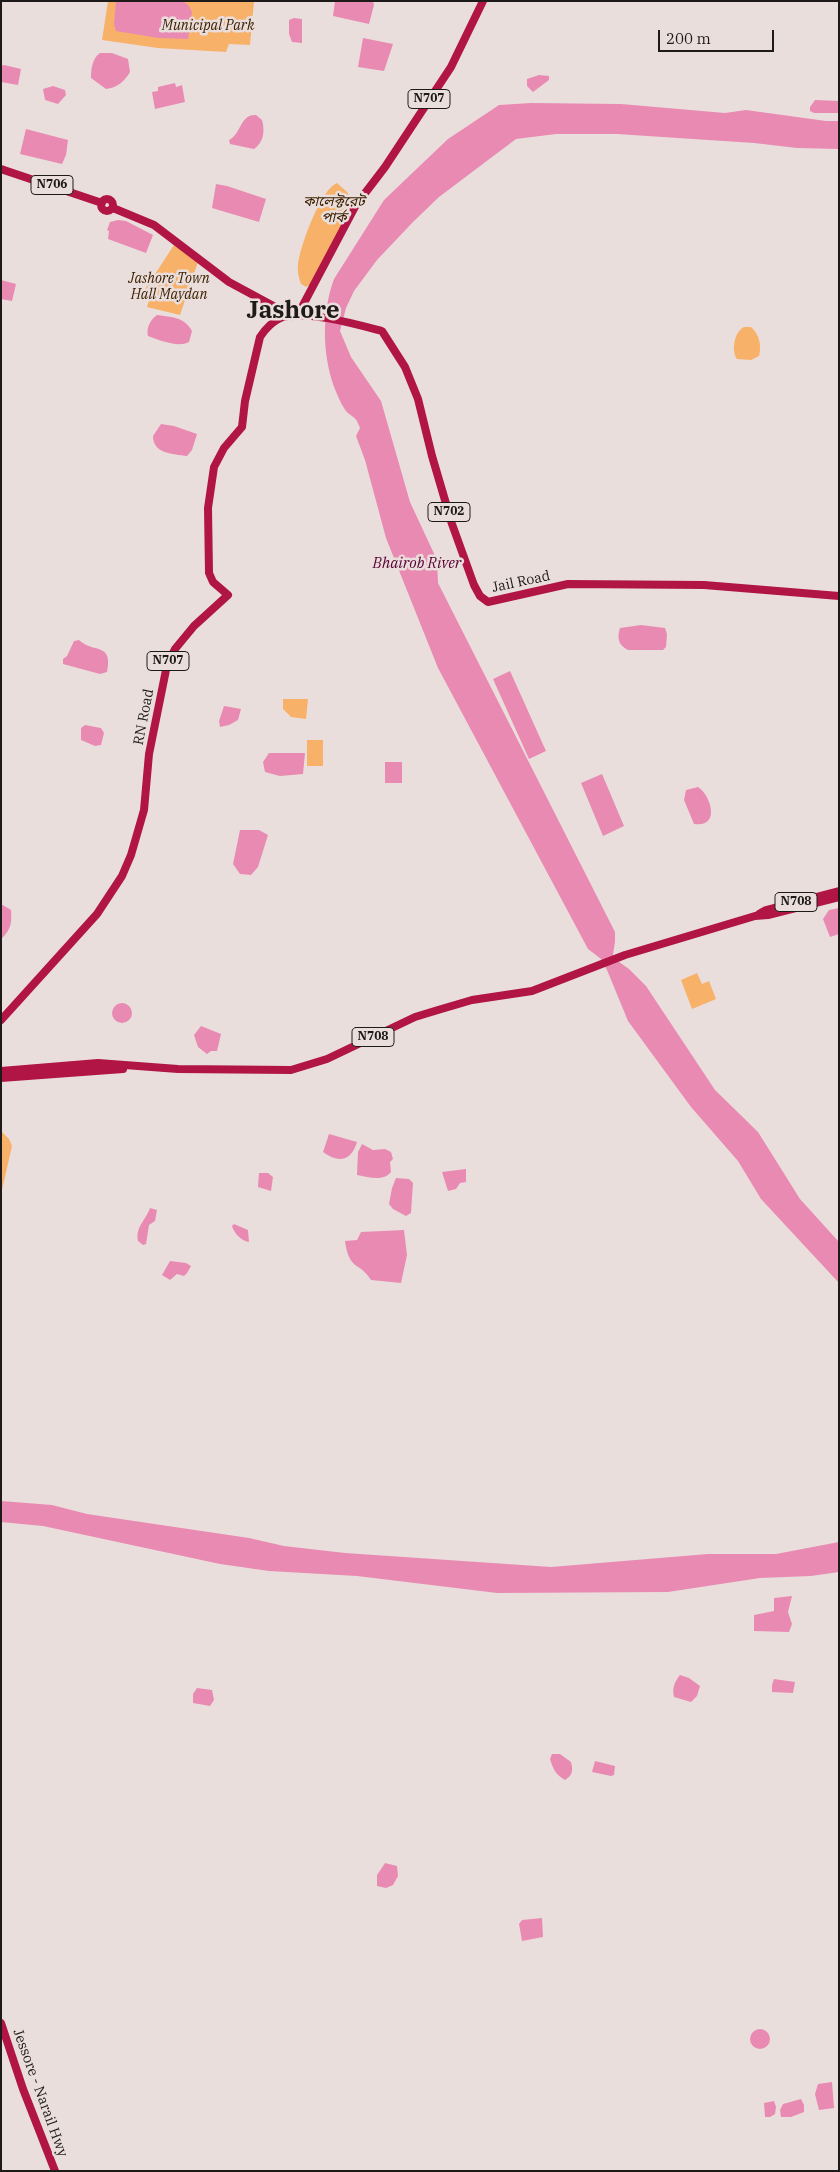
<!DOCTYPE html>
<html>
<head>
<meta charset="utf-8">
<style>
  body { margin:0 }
  #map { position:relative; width:840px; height:2172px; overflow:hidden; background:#eadedc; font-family:"IBM Plex Serif",serif }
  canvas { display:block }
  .frame { position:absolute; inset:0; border:2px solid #1e1a1a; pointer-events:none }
  .scale { position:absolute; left:658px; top:30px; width:116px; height:22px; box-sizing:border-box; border:2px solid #1e1a1a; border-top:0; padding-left:6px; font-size:15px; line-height:18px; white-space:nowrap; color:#1e1a1a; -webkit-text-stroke:4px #eadedc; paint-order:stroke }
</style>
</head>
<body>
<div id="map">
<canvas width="840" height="2172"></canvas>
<div class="frame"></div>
<div class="scale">200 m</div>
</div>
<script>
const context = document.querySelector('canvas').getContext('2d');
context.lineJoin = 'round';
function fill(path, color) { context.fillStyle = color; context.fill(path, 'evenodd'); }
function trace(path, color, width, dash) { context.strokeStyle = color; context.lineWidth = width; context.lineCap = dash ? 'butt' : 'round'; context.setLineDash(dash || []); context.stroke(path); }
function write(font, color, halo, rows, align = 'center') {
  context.font = font + ' "IBM Plex Serif","Noto Sans Bengali",serif'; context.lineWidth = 5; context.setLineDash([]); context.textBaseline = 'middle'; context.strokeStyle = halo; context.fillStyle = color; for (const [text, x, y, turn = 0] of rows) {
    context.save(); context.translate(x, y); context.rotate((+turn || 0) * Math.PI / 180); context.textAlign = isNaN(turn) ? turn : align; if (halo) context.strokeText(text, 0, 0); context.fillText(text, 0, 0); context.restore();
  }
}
fill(new Path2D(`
  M 108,1 L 254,1 L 250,45 L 229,44 L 226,52 L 158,48 L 102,40 Z
  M 337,183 L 347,192 L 355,205 L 311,284 L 306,287 L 301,284 C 299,278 297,271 298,265 C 300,247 320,190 337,183 Z
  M 174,245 L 198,262 L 180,315 L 147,307 L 151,293 L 144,291 Z
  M 744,327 L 751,327 C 759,334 762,345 759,356 L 751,360 L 737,359 C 731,351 734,332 744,327 Z
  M 283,699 L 308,699 L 306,719 L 291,717 L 283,709 Z
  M 307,740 L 323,740 L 323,766 L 307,766 Z
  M 697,973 L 702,984 L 709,981 L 716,999 L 692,1009 L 681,980 Z
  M 1,1131 L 9,1139 L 12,1146 L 2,1190 Z`), '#f7b168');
fill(new Path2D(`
  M 116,1 L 183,1 L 189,6 L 192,12 L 188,39 L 158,38 L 116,31 L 114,24 Z
  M 335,1 L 373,1 L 374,5 L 369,24 L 333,16 Z
  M 294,18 L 302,19 L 302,43 L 292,42 L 289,34 L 289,20 Z
  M 363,38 L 393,44 L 384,71 L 358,67 Z
  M 100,53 L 112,53 L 128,59 L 130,72 C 125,81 117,88 106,89 L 91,78 C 91,70 92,58 100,53 Z
  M 4,65 L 21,69 L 18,85 L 1,82 L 1,66 Z
  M 539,75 L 549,76 L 549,80 L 533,92 L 527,86 L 527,79 Z
  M 175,83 L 176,87 L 182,85 L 185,102 L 155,109 L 152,92 L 158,91 L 158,87 Z
  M 53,86 L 65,90 L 66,95 L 58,104 L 45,100 L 43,89 Z
  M 815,100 L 839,101 L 839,113 L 814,113 L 810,111 L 810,107 Z
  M 531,103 L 621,104 L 725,113 L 746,110 L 826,121 L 839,121 L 839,149 L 797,148 L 754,143 L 617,134 L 556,134 L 516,139 L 439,197 L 413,222 L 377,260 L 354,291 L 346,308 L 340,331 L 351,357 L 381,401 L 410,502 L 437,560 L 438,583 L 615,932 L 615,942 L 613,954 L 615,959 L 629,969 L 646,986 L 715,1090 L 758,1132 L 800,1199 L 839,1242 L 839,1283 L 761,1199 L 738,1161 L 691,1107 L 628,1021 L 607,970 L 601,959 L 588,949 L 438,668 L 386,538 L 365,460 L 356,436 L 360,428 C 356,416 354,419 346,411 C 343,407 339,399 337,394 C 322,360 321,314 334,279 L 384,200 L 448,139 L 499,105 Z
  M 256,115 L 262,120 C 265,131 264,142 254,149 L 230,144 L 229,140 C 242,133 240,114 256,115 Z
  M 26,129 L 68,140 L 66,155 L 62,164 L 20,154 Z
  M 216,184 L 227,186 L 266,199 L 259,222 L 212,208 Z
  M 118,220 L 126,221 L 153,235 L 146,253 L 108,239 L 109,231 L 107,230 L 110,222 Z
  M 1,280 L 16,284 L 12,301 L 1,299 Z
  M 157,315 C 171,317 185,317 192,331 L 189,342 C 178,348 159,340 148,336 C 146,328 150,320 157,315 Z
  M 161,424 L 174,426 L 197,434 L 192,450 L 187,456 C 173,454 153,454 153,436 Z
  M 641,625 L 665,628 L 667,634 L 666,647 L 663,650 L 628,650 C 618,645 617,638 620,628 Z
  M 79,640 C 93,654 113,641 107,672 L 100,674 L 63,664 L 63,659 L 67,656 L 74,641 Z
  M 510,671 L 546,751 L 529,759 L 493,679 Z
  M 224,706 L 241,709 L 238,720 L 229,725 L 220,727 L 219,721 Z
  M 85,725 L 101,728 L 104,733 L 101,745 L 95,746 L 81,740 L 81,728 Z
  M 269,753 L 305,753 L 303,774 L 280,776 L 265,772 L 263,762 Z
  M 385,762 L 402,762 L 402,783 L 385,783 Z
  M 602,774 L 624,826 L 603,836 L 581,783 Z
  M 698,787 C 711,795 721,828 694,824 L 684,800 L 686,790 Z
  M 240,830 L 259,830 L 268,835 L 258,867 L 251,875 L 240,874 L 233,864 Z
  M 1,904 L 11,910 C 12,923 11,930 1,939 Z
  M 839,908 L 839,934 L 830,937 L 823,919 L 829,910 Z
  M112 1013a10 10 0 1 1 20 0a10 10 0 1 1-20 0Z
  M 201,1026 L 221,1034 L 217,1051 L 211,1051 L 207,1054 L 198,1047 L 194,1035 Z
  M 329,1134 L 357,1142 C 351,1162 338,1163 323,1152 Z
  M 362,1144 L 373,1150 L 385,1149 L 391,1152 L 393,1159 L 390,1162 L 391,1172 C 383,1182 369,1177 357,1175 L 358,1152 Z
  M 466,1169 L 466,1182 L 460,1183 L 456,1189 L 448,1191 L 442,1172 Z
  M 259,1173 L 268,1173 L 273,1177 L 271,1191 L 258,1187 Z
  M 396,1178 L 409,1179 L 413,1183 L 411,1213 L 406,1216 L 393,1209 L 389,1204 L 392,1188 Z
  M 150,1208 L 157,1210 L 155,1221 L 149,1225 L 146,1244 L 143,1245 L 138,1241 C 135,1227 146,1220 150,1208 Z
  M 234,1224 L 248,1230 L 249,1242 C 241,1241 234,1233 232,1226 Z
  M 404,1230 L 407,1255 L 401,1283 L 371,1280 C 359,1261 349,1271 345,1241 L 357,1240 L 361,1232 Z
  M 170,1261 L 186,1263 L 191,1266 L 187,1273 L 184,1276 L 177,1274 L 170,1280 L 162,1275 Z
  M 1,1501 L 52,1505 L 87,1514 L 249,1538 L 284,1546 L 345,1553 L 551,1567 L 708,1554 L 776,1554 L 839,1542 L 839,1572 L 811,1576 L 760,1578 L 668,1592 L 497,1593 L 357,1576 L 269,1571 L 220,1564 L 43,1526 L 1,1522 Z
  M 792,1596 L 788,1612 L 792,1624 L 789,1632 L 754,1631 L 754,1615 L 774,1611 L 774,1598 Z
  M 680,1675 L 689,1678 L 700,1686 L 697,1696 L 691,1702 L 674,1697 C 672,1688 674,1683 680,1675 Z
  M 774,1679 L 795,1682 L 793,1693 L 772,1692 L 772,1685 Z
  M 197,1688 L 212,1690 L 214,1700 L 210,1706 L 193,1703 L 193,1694 Z
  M 552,1754 L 560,1754 L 571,1762 C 573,1770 573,1775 565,1780 C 556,1775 553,1769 550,1759 Z
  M 595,1761 L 615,1766 L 614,1775 L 611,1776 L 592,1772 Z
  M 385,1863 L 397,1866 L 398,1876 L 393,1885 L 386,1888 L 377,1886 L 377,1875 Z
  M 542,1918 L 543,1937 L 522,1941 L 519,1924 L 522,1920 Z
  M750 2039a10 10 0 1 1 20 0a10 10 0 1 1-20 0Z
  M 832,2082 L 834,2108 L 819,2110 L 815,2094 L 818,2084 Z
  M 801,2099 L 804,2105 L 804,2112 L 791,2117 L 781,2117 L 780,2110 L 783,2104 Z
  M 774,2101 L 776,2107 L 775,2114 L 770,2117 L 765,2117 L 764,2103 Z`), '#e98ab3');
trace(new Path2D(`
  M 1,169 L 102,203
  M101 205a6 6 0 1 1 12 0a6 6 0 1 1-12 0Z
  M 113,208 L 154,225 L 229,282 L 292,316
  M 303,305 L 356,205 L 385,167 L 451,67 L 483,1
  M 759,914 L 766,910 L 839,891
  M 1,1020 L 97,914 L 122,876 L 131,855 L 144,810 L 149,754 L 167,665 L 175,649 L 194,626 L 228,595 L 213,582 L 209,573 L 208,508 L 214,467 L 224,448 L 242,427 L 245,401 L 260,337 C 265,329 274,320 283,317 C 306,310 359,325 382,331 L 405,367 L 418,399 L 432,456 L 452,524 L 474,585 L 480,596 L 488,602 L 568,584 L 704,585 L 839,596
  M 1,1071 L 98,1063 L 178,1069 L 291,1070 L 327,1059 L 415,1017 L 438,1010 L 472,1000 L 532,991 L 625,955 L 755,916 L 768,915 L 839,897
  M 1,1078 L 123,1069
  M 1,2023 L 23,2089 L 55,2171`), '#b01546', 8);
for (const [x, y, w] of [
  [429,99,42],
  [52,185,42],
  [449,512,42],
  [168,661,42],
  [796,902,42],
  [373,1037,42]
]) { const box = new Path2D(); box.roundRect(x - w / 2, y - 9.5, w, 19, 4); context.fillStyle = '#eadedc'; context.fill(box); trace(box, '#1e1a1a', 1); }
write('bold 12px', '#1e1a1a', null, [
  ["N707",429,99],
  ["N706",52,185],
  ["N702",449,512],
  ["N707",168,661],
  ["N708",796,902],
  ["N708",373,1037]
]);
write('italic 14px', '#3d2101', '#eadedc', [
  ["Municipal Park",208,26],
  ["কালেক্টরেট",334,202],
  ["পার্ক",334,218],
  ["Jashore Town",169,279],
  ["Hall Maydan",169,295]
]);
write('14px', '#1e1a1a', '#eadedc', [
  ["Jail Road",521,582,-12],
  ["RN Road",144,717,-79],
  ["Jessore - Narail Hwy",40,2093,70]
]);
write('italic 15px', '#590234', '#eadedc', [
  ["Bhairob River",417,564]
]);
write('bold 24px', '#1e1a1a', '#eadedc', [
  ["Jashore",293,311]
]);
</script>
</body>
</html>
